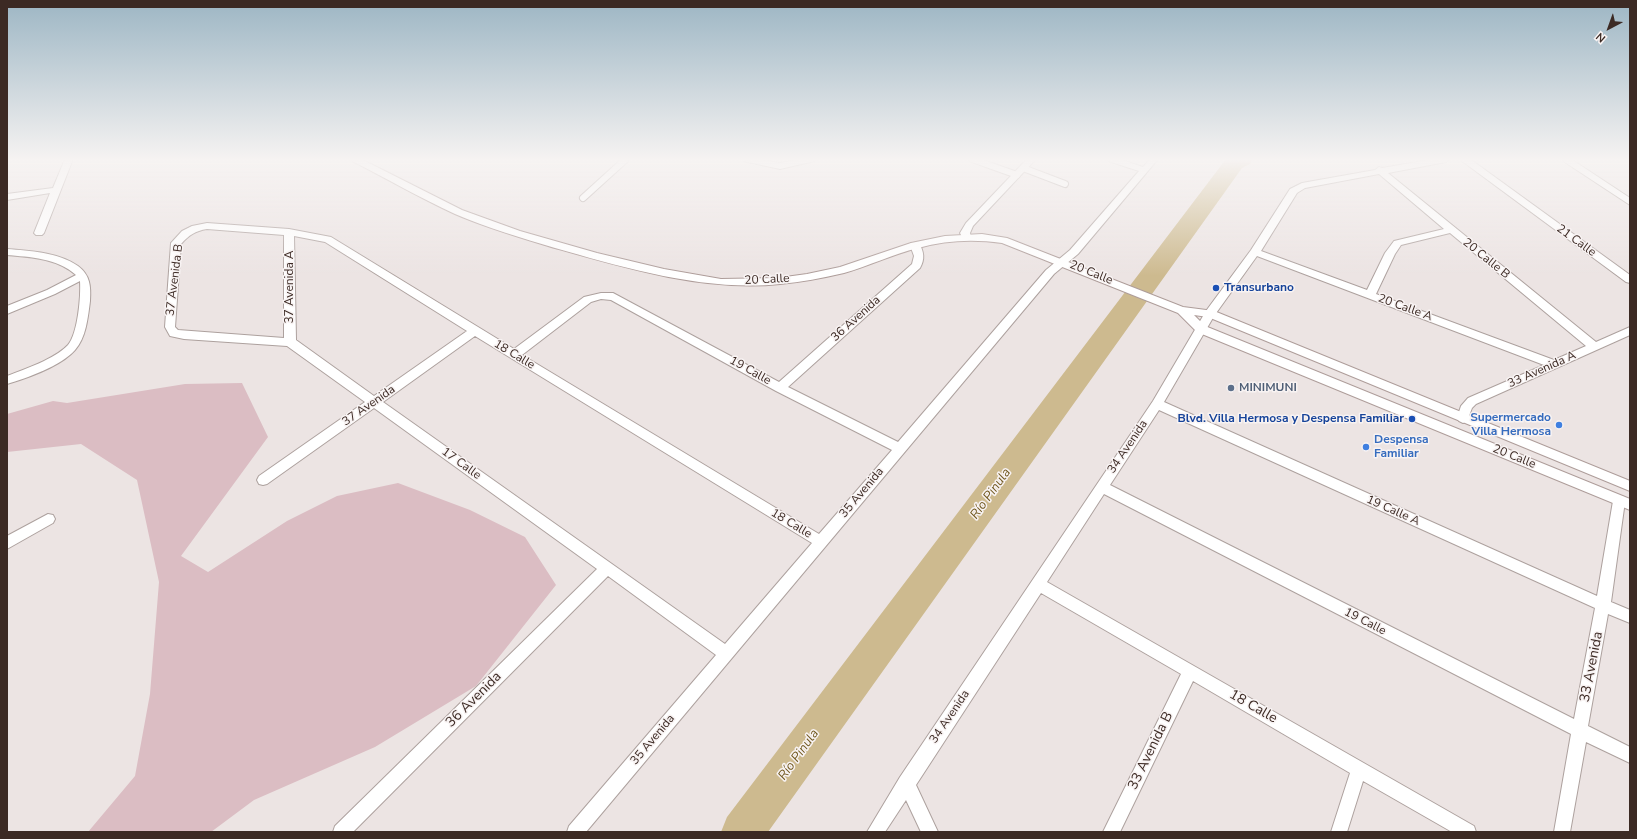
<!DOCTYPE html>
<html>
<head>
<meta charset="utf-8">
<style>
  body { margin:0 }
  #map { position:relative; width:1637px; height:839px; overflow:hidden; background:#ece4e3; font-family:"Nunito Sans",sans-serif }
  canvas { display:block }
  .frame { position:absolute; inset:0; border:8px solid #3c2a24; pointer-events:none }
  .north { position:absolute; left:1589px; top:8px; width:40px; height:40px; -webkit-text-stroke:3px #f8f3f3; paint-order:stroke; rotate:221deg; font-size:11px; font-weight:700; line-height:16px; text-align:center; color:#3c2a24 }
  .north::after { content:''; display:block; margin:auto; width:14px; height:18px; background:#3c2a24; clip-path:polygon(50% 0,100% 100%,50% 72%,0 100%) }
</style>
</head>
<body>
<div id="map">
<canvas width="1637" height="839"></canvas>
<div class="frame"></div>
<div class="north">N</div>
</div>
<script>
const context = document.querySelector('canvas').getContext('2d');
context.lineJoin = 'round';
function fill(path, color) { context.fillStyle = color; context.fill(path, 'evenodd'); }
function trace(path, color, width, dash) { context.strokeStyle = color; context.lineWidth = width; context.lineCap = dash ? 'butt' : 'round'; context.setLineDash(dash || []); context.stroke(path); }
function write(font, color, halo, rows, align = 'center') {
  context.font = font + ' "Nunito Sans",sans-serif'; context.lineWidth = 3; context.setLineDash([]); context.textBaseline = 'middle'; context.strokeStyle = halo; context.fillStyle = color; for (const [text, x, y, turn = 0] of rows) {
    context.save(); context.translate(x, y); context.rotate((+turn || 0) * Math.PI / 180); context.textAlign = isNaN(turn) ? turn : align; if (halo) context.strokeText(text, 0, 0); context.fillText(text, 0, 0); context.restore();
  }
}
fill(new Path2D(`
  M 242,383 L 268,437 L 181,556 L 208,572 L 287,521 L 337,496 L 398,483 L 470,510 L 525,537 L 556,585 L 476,686 L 375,747 L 254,800 L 211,832 L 88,832 L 135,776 L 150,694 L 159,582 L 137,480 L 81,444 L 7,452 L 7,414 L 53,401 L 67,403 L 185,384 Z`), '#dbbdc3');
fill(new Path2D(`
  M 1226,159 L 1253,159 L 1250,164 L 1242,168 L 768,832 L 721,832 L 727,817 Z`), '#cdba8f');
const lane = new Path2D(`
  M 972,159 L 1017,175
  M 1023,168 L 1065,184
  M 583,198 L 626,159`);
const street = new Path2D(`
  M 65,159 L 73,159 L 44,233 L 42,235 L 36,235 L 34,233 L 50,193 L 7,200 L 7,194 L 53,188 Z
  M 742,159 L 757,159 L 780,163 L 802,159 L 816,159 L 815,161 L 780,169 L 743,161 Z
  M 1027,159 L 1036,159 L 973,226 L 970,233 L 971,237 L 969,239 L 963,239 L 960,233 L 966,223 Z
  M 1107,159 L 1119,159 L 1143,167 L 1150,159 L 1158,159 L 1078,254 L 1054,274 L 586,832 L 567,832 L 569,826 L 716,655 L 608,576 L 353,832 L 333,832 L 335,826 L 597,569 L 374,408 L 267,484 L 263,485 L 259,484 L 257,480 L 259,476 L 365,402 L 287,346 L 184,339 L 170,336 L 165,327 L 171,243 L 182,231 L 192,226 L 207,223 L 289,229 L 331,237 L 514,349 L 584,297 L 601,293 L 613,293 L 779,382 L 912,264 L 914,256 L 910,245 L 911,243 L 919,243 C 924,252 925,259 920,268 L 788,387 L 898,442 L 1046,270 L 1070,250 L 1139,171 L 1108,161 ZM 207,229 L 284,235 L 284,338 L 178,330 L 175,327 L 181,244 C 189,235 195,231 207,229 ZM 294,236 L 325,242 L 467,331 L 374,396 L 296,340 ZM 601,299 L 611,300 L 776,391 L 892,450 L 819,534 L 522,355 L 591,302 ZM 475,336 L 812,543 L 725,644 L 383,402 Z
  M 1434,159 L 1450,159 L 1446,162 L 1388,173 L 1596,342 L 1630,327 L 1630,335 L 1476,404 L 1472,408 L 1467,421 L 1463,423 L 1459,421 L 1457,418 L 1461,406 L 1468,398 L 1544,365 L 1257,256 L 1214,316 L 1164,402 L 1597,596 L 1613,501 L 1614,497 L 1619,496 L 1624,497 L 1625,501 L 1611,602 L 1630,610 L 1630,623 L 1608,614 L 1588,726 L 1630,747 L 1630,763 L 1586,742 L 1570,832 L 1554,832 L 1571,734 L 1104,494 L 1047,582 L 1474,826 L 1476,832 L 1452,832 L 1363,781 L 1347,832 L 1331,832 L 1350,773 L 1193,681 L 1120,832 L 1103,832 L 1181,674 L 1041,593 L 916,785 L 938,832 L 921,832 L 906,800 L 885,832 L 867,832 L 900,777 L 1153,401 L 1206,311 L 1251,250 L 1290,189 L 1302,183 L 1375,170 L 1379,167 L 1382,168 ZM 1379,174 L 1444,229 L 1394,241 L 1385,253 L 1367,290 L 1261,251 L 1297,193 L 1305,188 ZM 1450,233 L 1586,346 L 1554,360 L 1376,294 L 1395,254 L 1401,245 ZM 1159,410 L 1595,608 L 1574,719 L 1110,485 Z
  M 1461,159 L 1470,159 L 1630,275 L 1630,283 L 1626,282 L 1462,161 Z
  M 1562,159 L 1571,159 L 1630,198 L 1630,205 L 1563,161 Z
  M 7,249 C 30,251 58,252 78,266 C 90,275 91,286 90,301 C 88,317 86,338 75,350 C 61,366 27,378 7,384 L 7,376 C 25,369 55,359 68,345 C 78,333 81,296 80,281 L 55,294 L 7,314 L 7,306 L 47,290 L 76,275 C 57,258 30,257 7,255 Z
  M 48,514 L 53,515 L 55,519 L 53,523 L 7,549 L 7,536 Z`);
const secondary = new Path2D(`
  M 351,159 L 361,159 L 462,210 L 520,231 L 597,253 L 664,269 L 721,279 L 778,278 L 807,274 L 840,267 L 911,243 L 945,236 L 982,234 L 1007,238 L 1183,307 L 1214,311 L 1630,481 L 1630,491 L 1208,317 L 1194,315 L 1205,326 L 1630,499 L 1630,510 L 1197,332 L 1178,313 L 1002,243 C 974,239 946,240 918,248 C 893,254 869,266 844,273 C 823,278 801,282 780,284 C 707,292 625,268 555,248 C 522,238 487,228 455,214 C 420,198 386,178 352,161 Z`);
trace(lane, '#ada19e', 8);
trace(street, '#ada19e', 2);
trace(secondary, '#ae9d9a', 2);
trace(lane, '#fff', 6);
fill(street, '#fff');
fill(secondary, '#fff');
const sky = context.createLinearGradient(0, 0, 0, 276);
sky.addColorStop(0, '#9db6c4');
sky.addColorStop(0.58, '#f6f3f2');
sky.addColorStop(1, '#f6f3f200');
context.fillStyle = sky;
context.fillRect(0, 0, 1637, 276);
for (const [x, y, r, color] of [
  [1216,288,4,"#1a4fb4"],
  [1231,388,4,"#5c6f8a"],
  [1412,419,4,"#1a4fb4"],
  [1559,425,4,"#3f7fe0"],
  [1366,447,4,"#3f7fe0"]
]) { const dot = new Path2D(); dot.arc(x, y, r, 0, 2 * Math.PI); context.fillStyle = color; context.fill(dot); trace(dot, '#f8f3f3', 1.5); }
write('12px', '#3c2a24', '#f8f3f3', [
  ["21 Calle",1576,241,36],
  ["20 Calle B",1486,259,39],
  ["20 Calle",1091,273,22],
  ["37 Avenida B",175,280,-83],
  ["20 Calle",767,280,-3],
  ["37 Avenida A",290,287,-90],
  ["20 Calle A",1405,308,20],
  ["36 Avenida",856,319,-42],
  ["18 Calle",514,355,31],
  ["33 Avenida A",1542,370,-24],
  ["19 Calle",750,371,29],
  ["37 Avenida",369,406,-35],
  ["34 Avenida",1128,447,-56],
  ["20 Calle",1514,457,22],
  ["17 Calle",461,464,36],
  ["35 Avenida",862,493,-50],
  ["19 Calle A",1393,511,24],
  ["18 Calle",791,524,31],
  ["19 Calle",1365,622,27],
  ["34 Avenida",950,717,-56],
  ["35 Avenida",653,740,-50]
]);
write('bold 12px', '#164399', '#f8f3f3', [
  ["Transurbano",1224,288],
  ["Blvd. Villa Hermosa y Despensa Familiar",1404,419,"right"]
], 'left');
write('bold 12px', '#4e5e75', '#f8f3f3', [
  ["MINIMUNI",1239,388]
], 'left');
write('bold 12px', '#366cbe', '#f8f3f3', [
  ["Supermercado",1551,418],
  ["Villa Hermosa",1551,432],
  ["Despensa",1374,440,"left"],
  ["Familiar",1374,454,"left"]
], 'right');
write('italic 13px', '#735b22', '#f8f3f3', [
  ["Río Pinula",991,494,-54],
  ["Río Pinula",799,755,-54]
]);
write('14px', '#3c2a24', '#f8f3f3', [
  ["33 Avenida",1592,667,-79],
  ["36 Avenida",474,700,-45],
  ["18 Calle",1253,707,30],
  ["33 Avenida B",1151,751,-64]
]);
</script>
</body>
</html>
